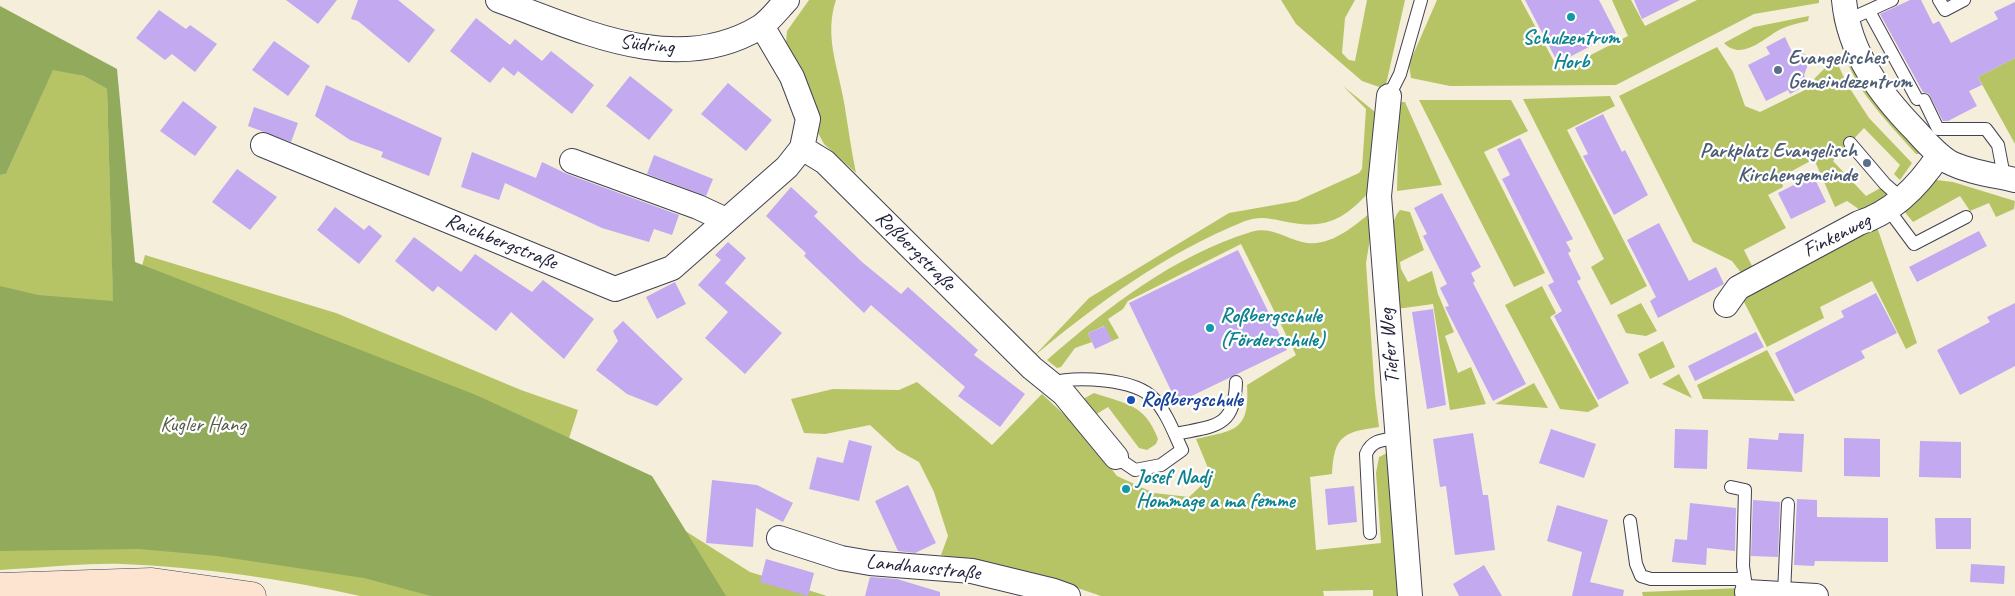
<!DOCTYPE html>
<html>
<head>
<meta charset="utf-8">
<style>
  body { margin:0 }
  canvas { display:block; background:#f4eedb }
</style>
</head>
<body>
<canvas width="2015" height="596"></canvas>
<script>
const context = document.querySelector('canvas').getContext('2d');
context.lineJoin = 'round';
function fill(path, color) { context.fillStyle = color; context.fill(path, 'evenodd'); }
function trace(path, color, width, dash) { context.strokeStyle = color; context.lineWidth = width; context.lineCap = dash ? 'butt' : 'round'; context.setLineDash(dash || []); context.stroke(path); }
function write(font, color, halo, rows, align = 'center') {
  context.font = font + ' Caveat,sans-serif'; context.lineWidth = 4.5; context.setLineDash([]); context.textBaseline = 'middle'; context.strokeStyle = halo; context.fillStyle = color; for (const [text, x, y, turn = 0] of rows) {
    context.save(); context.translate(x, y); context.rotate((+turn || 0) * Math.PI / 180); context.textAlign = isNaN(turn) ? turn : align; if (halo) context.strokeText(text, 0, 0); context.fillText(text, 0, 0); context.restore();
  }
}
fill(new Path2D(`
  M 809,0 L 836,0 C 824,36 838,67 844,102 C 848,126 851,149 856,173 L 824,144 L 818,133 L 813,96 L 786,43 L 787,31 Z
  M 1281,0 L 1355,0 L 1345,18 L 1342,53 L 1349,60 L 1355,61 L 1367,0 L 1405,0 L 1385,89 L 1362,81 L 1296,24 Z
  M 1437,0 L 1521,0 L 1557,67 L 1565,68 L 1628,36 L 1612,0 L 1631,0 L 1645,26 L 1697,0 L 1819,0 L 1819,3 L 1754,14 L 1616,85 L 1450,86 L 1411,78 L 1409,64 Z
  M 1809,16 L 1808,21 C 1799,23 1790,25 1781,29 C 1765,37 1742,62 1724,43 L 1754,27 Z
  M 1836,16 L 1907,138 L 1920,154 L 1916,154 C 1899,135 1882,117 1867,97 C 1850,75 1840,45 1833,18 Z
  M 1717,47 L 1733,72 L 1745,106 L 1760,112 L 1811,87 L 1815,78 L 1835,58 L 1847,84 L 1869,118 L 1912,163 L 1900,180 L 1894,174 L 1900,165 L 1864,128 L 1833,161 L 1866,196 L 1884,186 L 1892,193 L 1863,212 L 1847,201 L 1835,207 L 1814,159 L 1781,177 L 1783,187 L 1768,195 L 1786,228 L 1744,250 L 1753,268 L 1742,274 L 1732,261 L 1693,242 L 1619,96 Z
  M 2015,58 L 2015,144 L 1978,77 Z
  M 53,69 L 84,76 L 107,89 L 113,292 L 134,295 L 145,255 L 336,313 L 521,390 L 578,410 L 564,454 L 750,572 L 827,596 L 360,596 C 283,579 202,567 122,564 C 82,563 40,568 0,570 L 0,175 L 6,174 Z
  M 1343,86 L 1380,116 L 1370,191 C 1342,222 1323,230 1282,221 C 1269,218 1259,216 1245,221 C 1166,253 1099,302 1034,356 L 1089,298 L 1229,213 L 1297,201 L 1359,173 L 1362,169 L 1366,109 Z
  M 1610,96 L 1615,106 L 1567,130 L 1647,286 L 1611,305 L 1591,267 L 1604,259 L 1523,99 Z
  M 1419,100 L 1511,100 L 1528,131 L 1484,152 L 1545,273 L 1514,287 Z
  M 1399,102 L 1405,102 L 1442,185 L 1397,191 Z
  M 1936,180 L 1953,182 L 2015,201 L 2014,209 L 1996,217 L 1989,203 L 1970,211 L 1960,196 L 1913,222 L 1904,211 L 1929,184 Z
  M 1375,209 L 1366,263 L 1375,395 L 1379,427 C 1343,432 1334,436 1332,474 L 1310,477 L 1316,550 L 1381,543 L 1376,473 L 1379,457 L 1387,453 L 1401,596 L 1373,596 L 1373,590 L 1323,591 L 1324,596 L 1101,596 L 1057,581 L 941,555 L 948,536 L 934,492 L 919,462 L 897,450 L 870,425 L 825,434 L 804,433 L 791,399 L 833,389 L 899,390 L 917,382 L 992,445 L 1042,394 L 1083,432 L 1117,476 L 1154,493 L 1189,497 L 1204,483 L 1208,468 L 1196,439 C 1234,430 1250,432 1247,385 L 1296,355 L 1241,244 L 1128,301 L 1123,309 L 1108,319 L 1119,338 L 1112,341 L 1104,326 L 1088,333 L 1092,342 L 1075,348 L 1061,367 L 1057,368 L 1047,360 C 1108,307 1173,256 1251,232 C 1269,226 1285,238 1302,242 C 1330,249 1355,225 1375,209 Z
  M 1400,210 L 1410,212 L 1424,250 L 1400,262 L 1401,269 L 1408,282 L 1432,271 L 1438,294 L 1454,332 L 1445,336 L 1458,373 L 1471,367 L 1486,404 L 1450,410 L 1433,304 L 1397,309 C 1393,285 1383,228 1400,210 Z
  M 1877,227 L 1917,343 L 1906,349 L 1872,281 L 1820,307 L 1824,318 L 1767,347 L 1742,298 Z
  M 1542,286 L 1556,313 L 1550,317 L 1599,406 L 1588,412 L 1560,409 L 1505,305 Z
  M 1641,303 L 1657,331 L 1646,336 L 1626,333 L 1617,315 Z
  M 1663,341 L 1675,367 L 1650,379 L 1638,354 Z
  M 1767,350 L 1795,401 L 1703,399 L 1697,385 Z
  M 1679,374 L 1692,398 L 1662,384 Z
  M 1534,383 L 1548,408 L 1495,404 Z
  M 1094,393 C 1126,404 1145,404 1158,439 L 1156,444 L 1147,450 L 1139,448 L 1108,407 L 1095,415 L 1083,399 Z
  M 1740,588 L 1742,596 L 1643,596 L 1642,592 Z`), '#b7c466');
fill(new Path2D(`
  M 0,6 L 117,69 L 135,262 L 476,395 L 652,476 L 726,596 L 431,596 L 364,578 L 217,556 L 139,549 L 0,551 L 0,286 L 38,295 L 113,301 L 107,89 L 84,76 L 53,70 L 6,174 L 0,175 Z`), '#91aa5b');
fill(new Path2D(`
  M 286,0 L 337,0 L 318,24 Z
  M 358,0 L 398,0 L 435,30 L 409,63 L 358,21 L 351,19 Z
  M 1525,0 L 1599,0 L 1616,33 L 1558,63 Z
  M 1634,0 L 1680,0 L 1642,19 Z
  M 1910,0 L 1921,0 L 1933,24 L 1939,21 L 1951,43 L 1998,19 L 1994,12 L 2015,2 L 2015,58 L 1978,77 L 1982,85 L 1969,91 L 1977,106 L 1948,121 L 1943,121 L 1929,94 L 1923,92 L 1880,14 Z
  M 159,10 L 186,29 L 190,25 L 217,44 L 195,72 L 172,54 L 165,60 L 136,38 Z
  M 476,18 L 510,45 L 515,39 L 542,61 L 551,51 L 594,85 L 572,114 L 518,71 L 514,76 L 503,67 L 490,83 L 450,51 Z
  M 1785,37 L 1791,50 L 1805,54 L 1802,61 L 1809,62 L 1804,75 L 1809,84 L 1790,94 L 1788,90 L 1766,101 L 1748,65 L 1770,54 L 1766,47 Z
  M 274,41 L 310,66 L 288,96 L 252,70 Z
  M 630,76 L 673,110 L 649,140 L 606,106 Z
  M 728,83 L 772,120 L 746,151 L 701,114 Z
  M 326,85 L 442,138 L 429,176 L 381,157 L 383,152 L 350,140 L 315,116 Z
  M 183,101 L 217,127 L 195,156 L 160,131 Z
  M 254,107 L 298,123 L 291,142 L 248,126 Z
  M 1603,114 L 1622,152 L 1625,150 L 1648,195 L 1614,215 L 1583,156 L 1588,154 L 1575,128 Z
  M 1520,138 L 1573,239 L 1566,242 L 1571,251 L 1568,253 L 1581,279 L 1577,281 L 1629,383 L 1598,400 L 1554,316 L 1562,311 L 1548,285 L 1554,282 L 1502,179 L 1510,175 L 1497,149 Z
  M 472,152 L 536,178 L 542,162 L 567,174 L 679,215 L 672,235 L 654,229 L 649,242 L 602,228 L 505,183 L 499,200 L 461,187 Z
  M 654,155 L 713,179 L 706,196 L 647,174 Z
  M 237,169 L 277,197 L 250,230 L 212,202 Z
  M 1813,175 L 1826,202 L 1791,219 L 1778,193 Z
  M 791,187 L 818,212 L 814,216 L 862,262 L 901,294 L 908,287 L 978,350 L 974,355 L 1025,394 L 1000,427 L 958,396 L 965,387 L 871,305 L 864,313 L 804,256 L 806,253 L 766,216 Z
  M 1442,193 L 1481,267 L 1471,273 L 1475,281 L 1473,283 L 1526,384 L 1493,401 L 1445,307 L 1449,306 L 1440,288 L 1447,284 L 1423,236 L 1427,234 L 1414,208 Z
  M 335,207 L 364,230 L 369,225 L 382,236 L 359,264 L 317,230 Z
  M 1659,223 L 1689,281 L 1716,267 L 1724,284 L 1658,318 L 1650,301 L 1656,297 L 1627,240 Z
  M 1979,231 L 1987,246 L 1917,282 L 1909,267 Z
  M 414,237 L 461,272 L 475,254 L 532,292 L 543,280 L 594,319 L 564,359 L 511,312 L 496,331 L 438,286 L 433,292 L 395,261 Z
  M 728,242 L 746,258 L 725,283 L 782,333 L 745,374 L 705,338 L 728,312 L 698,285 L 721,260 L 715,255 Z
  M 1238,250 L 1287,350 L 1177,403 L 1129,303 Z
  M 675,282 L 686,304 L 657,319 L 646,297 Z
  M 1876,293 L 1897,333 L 1861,351 L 1865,358 L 1795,394 L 1775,353 L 1844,317 L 1841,311 Z
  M 2015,303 L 2015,366 L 1960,395 L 1937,350 L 1990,322 L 1987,317 Z
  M 1433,309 L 1446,405 L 1427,409 L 1412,312 Z
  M 623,321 L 683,379 L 657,406 L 627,394 L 596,370 L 618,341 L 613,331 Z
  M 1105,326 L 1112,341 L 1095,349 L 1088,333 Z
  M 1756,332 L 1764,347 L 1695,381 L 1688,366 Z
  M 1551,429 L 1596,444 L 1584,478 L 1539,463 Z
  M 1675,429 L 1708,430 L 1707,469 L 1674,468 Z
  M 1473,433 L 1483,495 L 1488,495 L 1495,550 L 1455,555 L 1446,486 L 1440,487 L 1433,439 Z
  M 1779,433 L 1804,434 L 1802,472 L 1747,469 L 1749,438 L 1778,440 Z
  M 1844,438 L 1880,439 L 1880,477 L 1844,476 Z
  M 849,440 L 872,446 L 859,501 L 809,489 L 817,457 L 843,463 Z
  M 1920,441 L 1961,442 L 1961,478 L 1919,477 Z
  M 712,480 L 757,485 L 793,503 L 783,522 L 756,508 L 753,547 L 706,543 Z
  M 908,485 L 936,543 L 915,553 L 898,551 L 875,501 Z
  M 1354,486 L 1357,522 L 1328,525 L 1325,489 Z
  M 1797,499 L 1817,500 L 1817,517 L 1888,518 L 1888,562 L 1815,561 L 1814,566 L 1794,565 Z
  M 1753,500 L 1780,502 L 1778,557 L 1751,556 Z
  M 1690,503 L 1736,508 L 1735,551 L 1707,548 L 1706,565 L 1672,562 L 1675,539 L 1687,540 Z
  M 1557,505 L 1608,520 L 1590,582 L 1624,590 L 1623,596 L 1572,596 L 1582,552 L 1547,541 Z
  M 1935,518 L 1971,518 L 1971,549 L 1936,549 Z
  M 766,559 L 814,573 L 808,596 L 760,582 Z
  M 1971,564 L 2005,566 L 2004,584 L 1970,582 Z
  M 1484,565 L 1502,596 L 1459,596 L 1453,584 Z
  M 870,577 L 897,579 L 940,592 L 940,596 L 865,596 Z`), '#c3a9ef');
const lane = new Path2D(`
  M 1939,0 L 1945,10 L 1964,0
  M 1869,11 L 1917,99
  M 1848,20 L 1892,0
  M 1389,96 L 1400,74 L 1421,0
  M 1924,100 L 1938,129 L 1986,129 L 1998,145 L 2003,171 L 2009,179
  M 1850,143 L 1885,184 L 1901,198
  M 1888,209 L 1914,244 L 1966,217
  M 1050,383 C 1076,376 1135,378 1154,399 C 1167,413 1174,433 1182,450 L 1161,465 L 1135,470 L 1116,457
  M 1175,434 C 1213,426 1235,429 1236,382
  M 1731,487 L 1745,490 L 1743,566 L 1746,587
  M 1630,521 L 1636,564 L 1641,576 L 1651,579 L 1739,579 L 1747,592
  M 1370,533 L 1366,454 C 1372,439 1384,440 1398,438
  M 1784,594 L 1788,504`);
const street = new Path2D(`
  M 498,0 C 581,30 676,78 760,27 C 770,21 779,8 787,0
  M 1844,0 C 1849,53 1880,94 1916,131 C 1926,142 1936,154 1949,162 C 1968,172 1994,175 2015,180
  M 762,26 L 792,77 L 808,119 L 802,148 L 825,162 L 1032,368 L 1064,394 L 1116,457
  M 1389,96 L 1379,196 L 1410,596
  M 263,145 L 615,289 L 672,268 L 787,167 L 802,148
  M 572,161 L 698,207 L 726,220
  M 1726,305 L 1738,288 L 1859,223 C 1893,212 1920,184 1939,155
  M 779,538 L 841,558 L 870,563 L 972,571 L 1054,591 L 1068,596
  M 1747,592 L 1816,596`);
const secondary = new Path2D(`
  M 0,587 L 152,582 L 252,596`);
trace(lane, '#424153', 14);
trace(street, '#424153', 26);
trace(secondary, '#424153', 29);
trace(lane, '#fff', 12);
trace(street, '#fff', 24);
trace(secondary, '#fde4d1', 28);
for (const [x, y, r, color] of [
  [1571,17,5,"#0f9aa8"],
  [1778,70,5,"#5c6f8a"],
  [1867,163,5,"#5c6f8a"],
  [1210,328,5,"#0f9aa8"],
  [1131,400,5,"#1a4fb4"],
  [1126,489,5,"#0f9aa8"]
]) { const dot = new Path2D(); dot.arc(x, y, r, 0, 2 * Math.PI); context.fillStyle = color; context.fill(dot); trace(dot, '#fff', 2); }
write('bold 21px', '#0d838f', '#fff', [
  ["Schulzentrum",1571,38,"center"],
  ["Horb",1571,62,"center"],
  ["Roßbergschule",1220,316],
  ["(Förderschule)",1220,340],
  ["Josef Nadj",1136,477],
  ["Hommage a ma femme",1136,501]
], 'left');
write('21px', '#22223b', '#fff', [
  ["Südring",647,45,6],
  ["Finkenweg",1837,236,-27],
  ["Raichbergstraße",501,242,22],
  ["Roßbergstraße",915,251,45],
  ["Tiefer Weg",1390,346,-95],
  ["Landhausstraße",923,568,6]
]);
write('bold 21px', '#4e5e75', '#fff', [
  ["Evangelisches",1788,58],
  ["Gemeindezentrum",1788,82],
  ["Parkplatz Evangelisch",1857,151,"right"],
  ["Kirchengemeinde",1857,175,"right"]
], 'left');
write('bold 21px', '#164399', '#fff', [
  ["Roßbergschule",1141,400]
], 'left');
write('21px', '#565b4a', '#fff', [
  ["Kugler Hang",203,425]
]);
</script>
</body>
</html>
